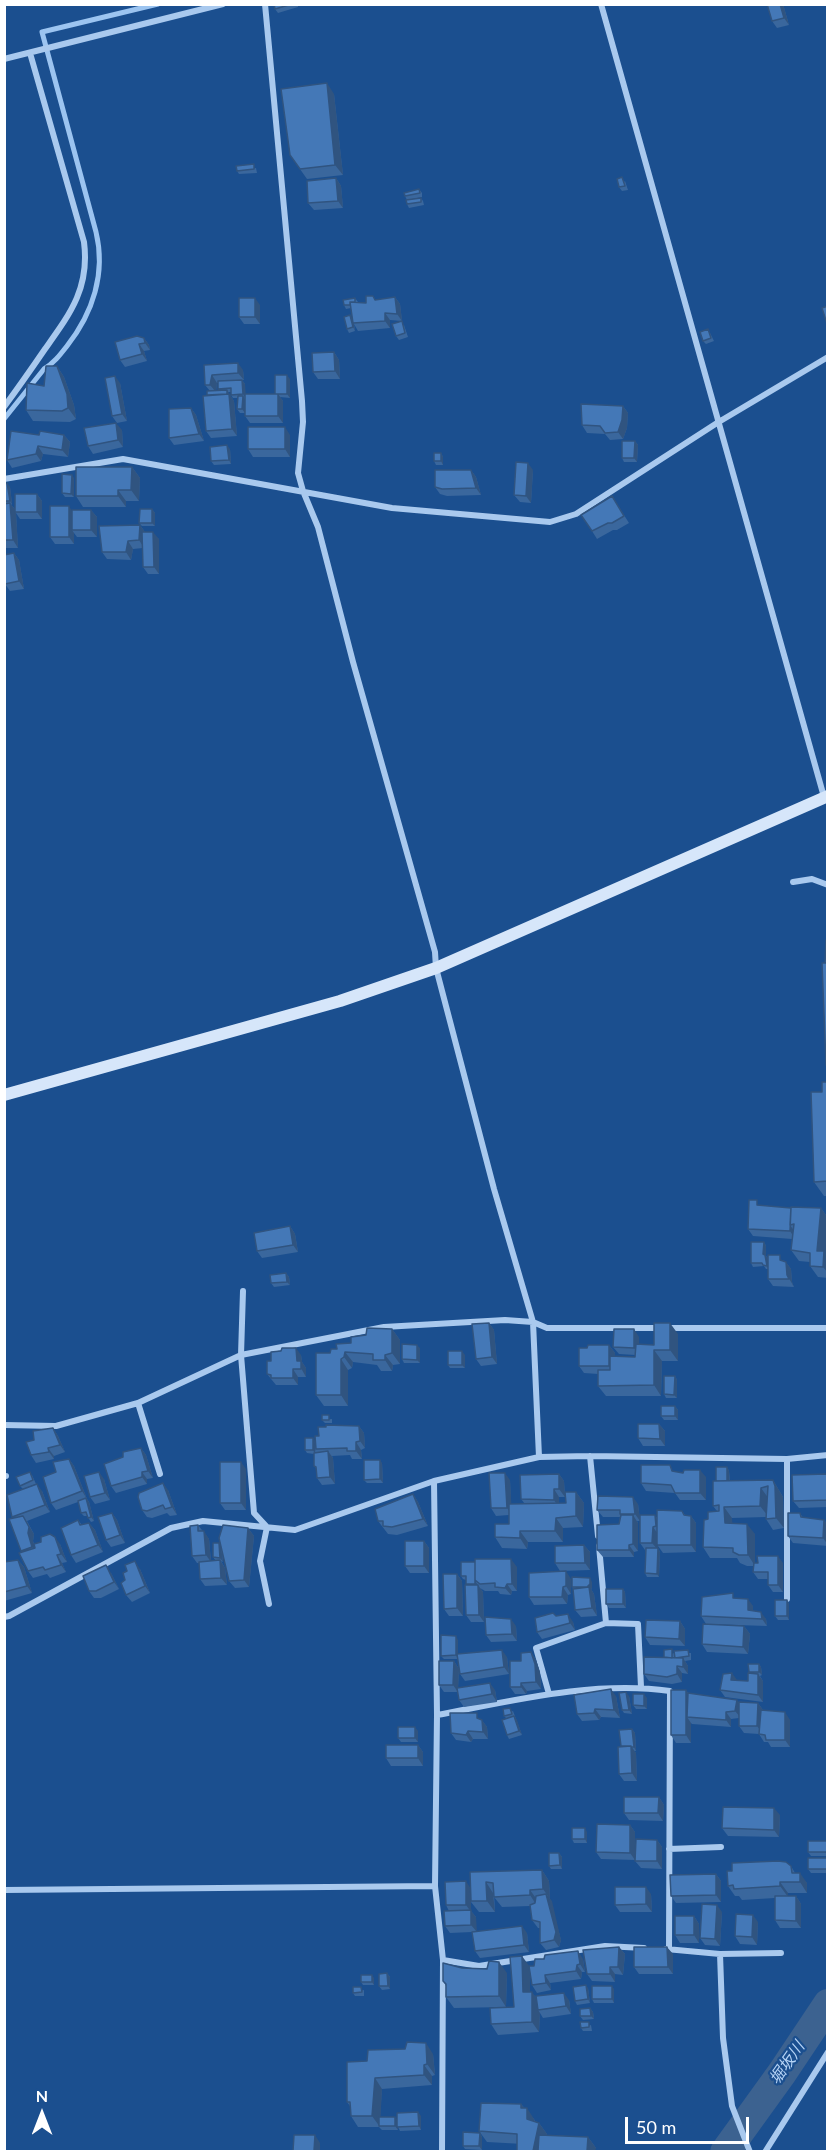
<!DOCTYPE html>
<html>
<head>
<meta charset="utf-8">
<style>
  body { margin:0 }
  #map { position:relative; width:832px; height:2156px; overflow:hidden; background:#1b4f8f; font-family:Lato,sans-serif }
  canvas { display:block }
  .frame { position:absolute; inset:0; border:6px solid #fff; pointer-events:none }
  .north { position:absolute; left:12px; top:2084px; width:60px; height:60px; -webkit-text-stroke:4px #1b4f8f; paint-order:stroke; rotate:0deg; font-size:16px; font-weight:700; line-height:24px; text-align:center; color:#fff }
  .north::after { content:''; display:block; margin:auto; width:21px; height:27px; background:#fff; clip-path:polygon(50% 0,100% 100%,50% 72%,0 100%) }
  .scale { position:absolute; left:625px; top:2117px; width:124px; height:27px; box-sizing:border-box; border:3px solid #fff; border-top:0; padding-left:8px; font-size:18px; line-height:21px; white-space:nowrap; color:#fff; -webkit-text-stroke:4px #1b4f8f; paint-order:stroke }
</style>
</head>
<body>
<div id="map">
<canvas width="832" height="2156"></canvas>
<div class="frame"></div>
<div class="north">N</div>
<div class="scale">50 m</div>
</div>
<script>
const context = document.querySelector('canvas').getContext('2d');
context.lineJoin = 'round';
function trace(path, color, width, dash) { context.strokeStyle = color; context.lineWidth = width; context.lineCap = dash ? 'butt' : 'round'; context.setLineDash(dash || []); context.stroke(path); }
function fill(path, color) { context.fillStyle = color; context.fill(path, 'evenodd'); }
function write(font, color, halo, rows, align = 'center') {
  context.font = font + ' Lato,"Noto Sans JP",sans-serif'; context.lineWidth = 4.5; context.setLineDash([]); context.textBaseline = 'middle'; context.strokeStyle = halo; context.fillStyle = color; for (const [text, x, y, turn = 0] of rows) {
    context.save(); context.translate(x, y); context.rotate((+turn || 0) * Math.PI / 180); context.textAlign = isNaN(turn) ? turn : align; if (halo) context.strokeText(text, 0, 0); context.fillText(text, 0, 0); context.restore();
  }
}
trace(new Path2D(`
  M 4,419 L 44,369 C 54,363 60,355 67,346 C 93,313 106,273 96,232 L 42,32 L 158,4`), '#9cc4f0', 5);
trace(new Path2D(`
  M 725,2152 L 782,2073 L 828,2004`), '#3c6290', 30);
trace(new Path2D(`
  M 265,4 L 302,401 L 303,422 L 298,473 L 303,491 L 318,527 L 353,662 L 435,952 L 436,968 L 494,1189 L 533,1322 L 539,1457
  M 601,4 L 824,797
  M 4,59 L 223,4
  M 4,407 C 18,388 32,368 45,349 C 70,314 90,288 84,242 L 30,53
  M 4,479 L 123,459 L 392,508 L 550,522 L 576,514 L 717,423 L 828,357
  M 793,882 L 812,879 L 828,885
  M 243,1291 L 241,1355 L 254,1513 L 267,1527 L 260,1561 L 269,1604
  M 138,1403 L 160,1474
  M 4,1425 L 56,1426 L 138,1403 L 241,1355 L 384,1327 L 505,1320 L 533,1322 L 547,1328 L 828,1328
  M 590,1456 L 598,1536
  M 4,1476 L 6,1476
  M 434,1481 L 437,1715 L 435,1886 L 443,1960 L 442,2152
  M 599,1546 L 606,1623 L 638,1624 L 641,1687
  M 787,1599 L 787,1459
  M 4,1617 L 9,1616 L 171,1528 L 203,1521 L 295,1530 L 434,1481 L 539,1457 L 590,1456 L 787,1459 L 828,1455
  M 549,1694 L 536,1648 L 606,1623
  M 437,1715 C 511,1701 595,1680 670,1691 L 669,1949
  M 669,1849 L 721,1847
  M 4,1890 L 435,1886
  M 666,1949 L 720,1954 L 723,2038 L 732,2106 L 750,2152
  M 720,1954 L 781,1953
  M 443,1960 L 479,1966 L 605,1946 L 644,1948
  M 765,2152 L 828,2052`), '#a9c9ee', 6);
trace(new Path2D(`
  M 4,1095 L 340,1001 L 436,968 L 828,796`), '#d6e6fa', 12);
fill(new Path2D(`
  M 274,4 L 298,4 L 298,7 L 278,13 L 275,9 Z
  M 304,4 L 318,4 L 305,6 Z
  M 783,4 L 789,25 L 777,28 L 772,21 Z
  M 334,94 L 343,175 L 307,179 L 290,155 Z
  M 256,168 L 257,173 L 239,174 L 237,171 Z
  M 336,178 L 341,186 L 343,208 L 314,210 L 308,203 Z
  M 625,181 L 628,190 L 622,191 L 619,187 Z
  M 419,189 L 422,193 L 422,197 L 407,200 L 405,196 Z
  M 421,198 L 423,201 L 424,205 L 409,208 L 407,204 Z
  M 395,297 L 400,304 L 402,321 L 390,320 L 390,328 L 358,331 L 354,324 L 355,331 L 349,333 L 347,329 L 350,315 L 353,319 L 351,308 L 346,309 L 344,305 L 355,298 L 358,302 L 366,303 L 376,300 Z
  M 260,305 L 260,324 L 244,324 L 239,317 Z
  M 404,325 L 408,337 L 399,340 L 396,336 Z
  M 710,333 L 714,341 L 706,344 L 703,341 Z
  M 144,338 L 149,345 L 150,350 L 144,351 L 147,361 L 125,367 L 120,360 Z
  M 334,352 L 339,360 L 340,379 L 318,379 L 313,372 Z
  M 204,365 L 243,370 L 244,380 L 242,380 L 245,384 L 245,394 L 275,394 L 290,379 L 290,398 L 280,397 L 283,401 L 283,423 L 250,423 L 245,416 L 245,413 L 240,413 L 237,409 L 238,398 L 233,398 L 231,395 L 231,392 L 228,392 L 234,401 L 237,436 L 211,438 L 206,431 L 207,395 L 210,391 L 205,385 ZM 217,383 L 218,383 L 218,389 L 220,391 L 216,391 Z
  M 57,366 L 64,377 L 74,405 L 76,419 L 70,422 L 33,421 L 26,410 L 44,386 Z
  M 120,383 L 127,421 L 117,423 L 112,416 Z
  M 623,406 L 628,413 L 627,428 L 623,439 L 610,440 L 605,434 L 587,433 L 582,425 Z
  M 191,408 L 196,415 L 204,441 L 174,445 L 169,438 Z
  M 122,430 L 123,447 L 93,454 L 88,446 Z
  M 39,435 L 64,435 L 70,442 L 68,457 L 43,454 L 41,461 L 12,468 L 7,460 Z
  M 290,435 L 290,457 L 253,457 L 248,449 Z
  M 635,441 L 638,445 L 637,462 L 624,462 L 622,458 Z
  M 230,449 L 231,464 L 214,465 L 211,461 Z
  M 441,453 L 443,457 L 443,465 L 436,465 L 434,461 Z
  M 132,467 L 140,478 L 139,501 L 126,501 L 126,507 L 83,507 L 76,496 Z
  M 471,470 L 476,477 L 481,495 L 447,496 L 440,494 L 435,487 Z
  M 533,470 L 531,503 L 520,502 L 514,495 Z
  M 74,478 L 74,497 L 65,497 L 62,493 Z
  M 4,484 L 10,487 L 12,504 L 11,505 L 15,509 L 37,494 L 42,501 L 42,519 L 20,519 L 16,513 L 18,548 L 4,548 Z
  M 617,504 L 629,523 L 617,530 L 613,530 L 597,539 L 592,531 Z
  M 152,509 L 155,513 L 155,526 L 142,526 L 139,523 Z
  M 72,510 L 91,510 L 97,517 L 97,537 L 77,537 L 74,533 L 74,544 L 55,544 L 50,537 Z
  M 140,525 L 145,532 L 159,539 L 159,574 L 148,574 L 143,567 L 143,548 L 133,549 L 131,560 L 107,559 L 102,552 Z
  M 14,553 L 19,560 L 24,589 L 10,591 L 5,584 Z
  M 828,1082 L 828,1196 L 824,1196 L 814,1182 L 822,1092 Z
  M 760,1205 L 791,1208 L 821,1208 L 828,1218 L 826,1253 L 828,1256 L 828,1278 L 818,1277 L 810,1266 L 810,1262 L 799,1261 L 791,1250 L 792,1239 L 753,1236 L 748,1229 Z
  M 290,1226 L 295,1234 L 298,1252 L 262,1258 L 257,1251 Z
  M 764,1242 L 766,1246 L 766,1256 L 768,1258 L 785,1261 L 791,1269 L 792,1282 L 794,1287 L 773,1286 L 768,1279 L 768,1269 L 766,1269 L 764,1266 L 753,1267 L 751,1263 Z
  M 286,1273 L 289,1277 L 290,1285 L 274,1287 L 271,1283 Z
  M 489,1323 L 494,1330 L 497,1364 L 481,1366 L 476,1359 Z
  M 392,1329 L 400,1340 L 400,1364 L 393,1365 L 392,1371 L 381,1371 L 377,1365 L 353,1362 L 352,1368 L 348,1370 L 348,1406 L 324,1406 L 316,1395 L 330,1353 L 351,1343 L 366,1335 Z
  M 678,1334 L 678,1361 L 662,1361 L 661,1396 L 606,1396 L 598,1386 L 598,1374 L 584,1373 L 579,1366 L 587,1348 L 609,1345 L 615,1353 L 614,1356 L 635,1357 L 635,1355 L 619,1354 L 613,1347 L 639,1337 L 639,1344 L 654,1345 Z
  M 420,1348 L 420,1363 L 404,1363 L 402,1359 Z
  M 301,1355 L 302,1362 L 306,1368 L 306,1377 L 298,1377 L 298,1385 L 276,1385 L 267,1374 L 271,1361 Z
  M 465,1355 L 465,1368 L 450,1368 L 448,1365 Z
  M 675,1376 L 677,1380 L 677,1398 L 666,1398 L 664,1394 Z
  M 675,1406 L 678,1410 L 678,1420 L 664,1420 L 661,1416 Z
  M 332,1419 L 332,1423 L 325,1423 L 322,1420 Z
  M 659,1424 L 665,1431 L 665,1446 L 643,1446 L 638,1438 Z
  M 359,1426 L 364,1433 L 365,1448 L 361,1450 L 362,1459 L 352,1459 L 350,1455 L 332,1456 L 333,1458 L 335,1484 L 322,1485 L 317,1478 L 317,1469 L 314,1466 L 314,1454 L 307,1453 L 305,1450 L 313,1438 L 315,1442 L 319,1436 Z
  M 53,1428 L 58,1436 L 65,1452 L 54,1456 L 54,1459 L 36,1463 L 31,1455 L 34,1440 Z
  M 141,1448 L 146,1455 L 153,1478 L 147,1479 L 147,1484 L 116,1493 L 111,1486 L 123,1457 Z
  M 69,1459 L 74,1466 L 87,1499 L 89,1502 L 94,1521 L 91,1522 L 87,1516 L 84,1516 L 81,1513 L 78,1502 L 56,1510 L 51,1503 L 56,1472 Z
  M 382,1463 L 383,1483 L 367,1483 L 364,1480 Z
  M 727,1467 L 729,1471 L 730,1481 L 773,1480 L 783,1497 L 784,1528 L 773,1530 L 766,1519 L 766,1517 L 732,1518 L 732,1523 L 755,1534 L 755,1563 L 783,1563 L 783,1592 L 773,1592 L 768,1585 L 768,1579 L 758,1579 L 753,1572 L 754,1566 L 747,1566 L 740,1563 L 737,1558 L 710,1558 L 703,1547 L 708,1519 L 717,1511 L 713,1506 L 716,1481 Z
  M 246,1469 L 246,1510 L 225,1510 L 220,1503 Z
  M 675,1472 L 706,1477 L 706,1500 L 680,1500 L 675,1493 L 646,1491 L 641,1483 Z
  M 559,1474 L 564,1481 L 565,1497 L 559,1497 L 559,1503 L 566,1503 L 576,1492 L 584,1503 L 583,1527 L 563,1528 L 563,1542 L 528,1542 L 527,1549 L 502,1548 L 495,1537 L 509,1524 L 509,1515 L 496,1516 L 491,1508 L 510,1480 L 511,1504 L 525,1504 L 521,1499 Z
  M 827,1474 L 828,1507 L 799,1508 L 793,1501 Z
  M 32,1475 L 36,1484 L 23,1489 L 20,1486 Z
  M 104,1479 L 110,1500 L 95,1504 L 90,1497 Z
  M 168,1490 L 177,1515 L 170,1516 L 167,1513 L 152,1518 L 147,1517 L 142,1510 Z
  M 42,1491 L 50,1512 L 27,1521 L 34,1534 L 33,1541 L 35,1546 L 60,1544 L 67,1562 L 62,1563 L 66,1572 L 50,1578 L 47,1574 L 33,1578 L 28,1571 L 21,1551 L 12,1517 Z
  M 413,1494 L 418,1502 L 428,1526 L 397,1535 L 388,1534 L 378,1521 Z
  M 638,1504 L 640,1520 L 657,1517 L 682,1511 L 685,1515 L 691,1516 L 696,1523 L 696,1552 L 663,1553 L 658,1546 L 658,1548 L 660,1552 L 659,1577 L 647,1577 L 645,1573 L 645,1550 L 640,1543 L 640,1521 L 637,1521 L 638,1523 L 638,1551 L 634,1552 L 634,1557 L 603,1557 L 597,1550 L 619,1524 L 620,1517 L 603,1517 L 597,1510 Z
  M 112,1513 L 117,1520 L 125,1543 L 111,1547 L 106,1540 Z
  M 800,1513 L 803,1518 L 824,1520 L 828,1525 L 828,1546 L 793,1543 L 788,1536 Z
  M 78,1520 L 82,1525 L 89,1523 L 95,1530 L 103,1552 L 76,1563 L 71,1555 Z
  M 198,1525 L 209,1539 L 211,1561 L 216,1561 L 213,1557 L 221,1546 L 248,1528 L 254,1536 L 249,1587 L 235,1588 L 229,1581 L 222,1549 L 223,1562 L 221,1561 L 225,1568 L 227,1585 L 205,1586 L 200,1579 L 199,1563 L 197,1563 L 192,1556 Z
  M 424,1541 L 429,1548 L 429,1573 L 410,1573 L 405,1566 Z
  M 584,1545 L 590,1552 L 590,1570 L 560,1571 L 555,1563 Z
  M 18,1560 L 24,1567 L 32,1593 L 4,1601 L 4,1562 Z
  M 517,1567 L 517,1591 L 512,1591 L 511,1595 L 500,1594 L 498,1591 L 485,1591 L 480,1588 L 478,1585 L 483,1592 L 484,1622 L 471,1622 L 466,1615 L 466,1580 L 463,1579 L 461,1576 Z
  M 140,1569 L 150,1593 L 132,1602 L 126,1595 Z
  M 111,1573 L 119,1589 L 101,1598 L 94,1598 L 89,1591 Z
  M 457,1574 L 462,1581 L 463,1616 L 449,1616 L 444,1609 Z
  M 571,1579 L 571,1594 L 568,1595 L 567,1604 L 534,1605 L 529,1597 Z
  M 592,1582 L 592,1588 L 591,1589 L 594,1594 L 597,1616 L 581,1617 L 575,1610 L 573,1589 L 572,1587 Z
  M 623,1589 L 625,1592 L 626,1608 L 609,1608 L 606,1604 Z
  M 736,1598 L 753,1606 L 753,1611 L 766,1619 L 767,1626 L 706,1624 L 701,1616 Z
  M 787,1600 L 789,1604 L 789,1620 L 778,1620 L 775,1616 Z
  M 556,1616 L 573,1622 L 575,1630 L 542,1639 L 537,1632 Z
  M 680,1621 L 685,1629 L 685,1646 L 650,1645 L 645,1637 Z
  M 516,1626 L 517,1641 L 491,1642 L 486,1635 Z
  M 744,1626 L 750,1634 L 748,1654 L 707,1652 L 702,1644 Z
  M 458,1640 L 458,1654 L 507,1657 L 509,1674 L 465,1681 L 460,1674 L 458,1659 L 444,1659 L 441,1656 Z
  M 531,1652 L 536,1660 L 540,1672 L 541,1689 L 527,1691 L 526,1694 L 515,1694 L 510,1687 L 521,1661 Z
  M 674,1653 L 691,1653 L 691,1660 L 685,1661 L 688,1666 L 688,1674 L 682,1673 L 682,1682 L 672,1684 L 649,1681 L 644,1674 L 664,1657 Z
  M 454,1661 L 459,1669 L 458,1688 L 495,1690 L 497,1702 L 464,1707 L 459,1700 L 458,1692 L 444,1692 L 439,1685 Z
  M 759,1664 L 761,1667 L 762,1675 L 760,1676 L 763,1681 L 763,1702 L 725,1697 L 720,1690 L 748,1681 L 748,1673 Z
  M 686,1690 L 688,1693 L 739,1702 L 758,1703 L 763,1710 L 790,1720 L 790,1747 L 771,1747 L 768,1742 L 764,1742 L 759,1734 L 744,1733 L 739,1726 L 739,1718 L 731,1719 L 731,1727 L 692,1724 L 691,1723 L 691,1743 L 676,1743 L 671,1735 Z
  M 616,1696 L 620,1718 L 601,1717 L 599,1720 L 582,1721 L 577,1714 Z
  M 629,1696 L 632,1714 L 624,1713 L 622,1710 Z
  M 647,1698 L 647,1709 L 636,1709 L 633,1705 Z
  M 513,1711 L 522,1735 L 509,1739 L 507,1735 L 506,1718 L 504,1716 Z
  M 481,1719 L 487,1727 L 488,1739 L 473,1739 L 471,1742 L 456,1740 L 451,1733 Z
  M 632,1729 L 635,1733 L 636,1751 L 634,1751 L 636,1753 L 637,1781 L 624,1781 L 619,1774 L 621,1746 Z
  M 418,1731 L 418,1742 L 401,1742 L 398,1738 Z
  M 418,1745 L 423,1752 L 423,1766 L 391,1766 L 386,1758 Z
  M 659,1797 L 664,1805 L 663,1821 L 629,1820 L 624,1813 Z
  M 780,1815 L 779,1837 L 728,1836 L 722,1828 Z
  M 630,1825 L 635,1832 L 635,1860 L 601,1859 L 596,1852 Z
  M 587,1832 L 587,1843 L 574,1843 L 572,1839 Z
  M 657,1840 L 662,1847 L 662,1869 L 641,1868 L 635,1861 Z
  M 828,1841 L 828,1856 L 811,1856 L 808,1852 Z
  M 559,1853 L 562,1857 L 562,1869 L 551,1869 L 549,1866 Z
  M 828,1858 L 828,1873 L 811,1873 L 808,1869 Z
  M 791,1866 L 795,1873 L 807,1883 L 807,1893 L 788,1893 L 788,1896 L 796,1896 L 801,1904 L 801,1928 L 780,1928 L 775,1920 L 775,1898 L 742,1900 L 739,1896 L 735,1896 L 728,1886 Z
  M 542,1870 L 549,1881 L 550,1899 L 561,1940 L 559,1947 L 546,1950 L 540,1943 L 540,1928 L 538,1928 L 532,1920 L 530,1906 L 502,1907 L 494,1897 L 494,1893 L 495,1912 L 479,1912 L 471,1902 L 471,1911 L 476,1917 L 476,1931 L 527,1933 L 529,1952 L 480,1958 L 475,1951 L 472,1932 L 450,1933 L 445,1926 L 449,1911 L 446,1905 L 470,1888 L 470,1872 Z
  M 716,1874 L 721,1881 L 721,1902 L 676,1903 L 671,1896 Z
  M 651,1894 L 652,1912 L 620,1912 L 615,1905 Z
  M 722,1912 L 720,1946 L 705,1945 L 700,1938 Z
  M 694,1916 L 699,1924 L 699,1943 L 680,1943 L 675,1935 Z
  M 758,1922 L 757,1945 L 740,1944 L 735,1936 Z
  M 619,1947 L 625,1954 L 623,1975 L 615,1974 L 615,1982 L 592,1981 L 587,1974 Z
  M 673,1954 L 673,1974 L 639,1974 L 634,1967 Z
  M 583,1959 L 585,1972 L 582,1972 L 581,1979 L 550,1983 L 551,1990 L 537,1993 L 532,1985 L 530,1972 L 530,1992 L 536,1997 L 569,2000 L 571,2014 L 543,2018 L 540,2013 L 539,2032 L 498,2035 L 491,2024 L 514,2007 L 529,1966 L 534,1966 Z
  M 462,1968 L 507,1973 L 506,2007 L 454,2008 L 446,1997 L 446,1986 L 443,1981 Z
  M 387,1973 L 390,1977 L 390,1989 L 382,1990 L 379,1986 Z
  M 374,1978 L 374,1985 L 363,1985 L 361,1982 Z
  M 588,1988 L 590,2003 L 577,2005 L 575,2001 Z
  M 614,1989 L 614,2003 L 594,2003 L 592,1999 Z
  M 364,1990 L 364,1996 L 355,1996 L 353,1993 Z
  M 590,2008 L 593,2012 L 594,2019 L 583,2020 L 580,2016 Z
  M 591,2025 L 592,2031 L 583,2031 L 581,2028 Z
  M 433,2054 L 435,2075 L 432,2076 L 432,2085 L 382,2089 L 380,2117 L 395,2117 L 397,2120 L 421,2116 L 421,2130 L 400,2131 L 398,2127 L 398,2130 L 382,2130 L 379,2127 L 358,2127 L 351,2116 L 350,2106 L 347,2102 L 367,2061 Z
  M 521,2104 L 534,2119 L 535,2121 L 539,2123 L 547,2134 L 547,2135 L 588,2137 L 596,2148 L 487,2142 L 479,2131 Z
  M 480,2133 L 482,2137 L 482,2150 L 465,2149 L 463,2146 Z`), '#3a679d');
fill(new Path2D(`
  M 780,4 L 783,4 L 789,25 L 784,18 Z
  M 327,83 L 334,94 L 343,175 L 335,165 Z
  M 336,178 L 341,186 L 343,208 L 338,201 Z
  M 395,297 L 400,304 L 402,321 L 397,314 Z
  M 255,298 L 260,305 L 260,324 L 255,317 Z
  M 385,313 L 390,320 L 390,328 L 385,321 Z
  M 350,315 L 353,319 L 355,331 L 353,327 Z
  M 144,338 L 149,345 L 150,350 L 145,343 Z
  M 139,344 L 144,351 L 147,361 L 142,354 Z
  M 334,352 L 339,360 L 340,379 L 335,371 Z
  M 238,363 L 243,370 L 244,380 L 238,373 Z
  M 57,366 L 64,377 L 74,405 L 76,419 L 68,408 Z
  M 212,375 L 217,383 L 216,392 L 210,385 Z
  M 287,375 L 290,379 L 290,398 L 287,394 Z
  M 115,376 L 120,383 L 127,421 L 122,414 Z
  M 242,380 L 245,384 L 246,398 L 243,394 Z
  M 227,390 L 234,401 L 237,436 L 232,429 Z
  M 278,394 L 283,401 L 283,423 L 278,416 Z
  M 243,396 L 245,400 L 245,413 L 242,409 Z
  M 623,406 L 628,413 L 627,428 L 623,439 L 618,432 Z
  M 191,408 L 196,415 L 204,441 L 199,434 Z
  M 116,423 L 122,430 L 123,447 L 118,440 Z
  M 285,427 L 290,435 L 290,457 L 285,449 Z
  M 64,435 L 70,442 L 68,457 L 62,450 Z
  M 635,441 L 638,445 L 637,462 L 634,458 Z
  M 227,445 L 230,449 L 231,464 L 229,460 Z
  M 38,446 L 43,454 L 41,461 L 36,454 Z
  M 441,453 L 443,457 L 443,465 L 441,461 Z
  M 528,463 L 533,470 L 531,503 L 526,496 Z
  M 132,467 L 140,478 L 139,501 L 131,490 Z
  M 471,470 L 476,477 L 481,495 L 476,488 Z
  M 72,475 L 74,478 L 74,497 L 71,494 Z
  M 7,483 L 10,487 L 12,504 L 10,501 Z
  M 118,490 L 126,501 L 126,507 L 118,496 Z
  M 37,494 L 42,501 L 42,519 L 37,512 Z
  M 10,503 L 16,511 L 15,512 L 16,513 L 18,548 L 13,540 Z
  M 69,506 L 74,514 L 72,530 L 74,533 L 74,544 L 69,537 Z
  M 152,509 L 155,513 L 155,526 L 152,523 Z
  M 91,510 L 97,517 L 97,537 L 91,530 Z
  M 140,525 L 145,532 L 144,548 L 139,540 Z
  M 153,532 L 159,539 L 159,574 L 154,567 Z
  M 128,541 L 133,549 L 131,560 L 126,552 Z
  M 14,553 L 19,560 L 24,589 L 19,581 Z
  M 791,1208 L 794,1224 L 790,1225 L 795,1232 L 795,1239 L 790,1231 Z
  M 821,1208 L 828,1218 L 826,1253 L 828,1256 L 828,1273 L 823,1267 L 817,1251 Z
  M 290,1226 L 295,1234 L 298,1252 L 293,1245 Z
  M 764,1242 L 766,1246 L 766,1256 L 768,1259 L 769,1270 L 767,1266 L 763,1254 Z
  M 786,1262 L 791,1269 L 792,1282 L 794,1287 L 787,1275 Z
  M 286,1273 L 289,1277 L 290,1285 L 287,1282 Z
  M 489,1323 L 494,1330 L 497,1364 L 492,1357 Z
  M 670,1323 L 678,1334 L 678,1361 L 670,1350 Z
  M 392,1329 L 400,1340 L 400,1364 L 392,1353 Z
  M 634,1329 L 639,1337 L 639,1355 L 634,1348 Z
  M 417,1345 L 420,1348 L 420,1363 L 417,1360 Z
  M 609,1345 L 615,1353 L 614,1374 L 609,1366 Z
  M 296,1348 L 301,1355 L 302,1362 L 306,1368 L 306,1377 L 297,1361 Z
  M 654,1350 L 662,1361 L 661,1396 L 654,1385 Z
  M 462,1351 L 465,1355 L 465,1368 L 462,1365 Z
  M 345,1352 L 353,1362 L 352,1368 L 344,1357 Z
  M 385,1355 L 393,1365 L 392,1371 L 385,1360 Z
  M 341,1359 L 348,1370 L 348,1406 L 341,1395 Z
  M 293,1369 L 298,1377 L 298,1385 L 293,1378 Z
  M 675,1376 L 677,1380 L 677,1398 L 674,1395 Z
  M 675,1406 L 678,1410 L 678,1420 L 675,1416 Z
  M 659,1424 L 665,1431 L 665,1446 L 660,1439 Z
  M 359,1426 L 364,1433 L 365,1448 L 360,1441 Z
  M 53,1428 L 58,1436 L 65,1452 L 60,1445 Z
  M 313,1438 L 316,1442 L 315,1454 L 313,1450 Z
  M 356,1442 L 361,1450 L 362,1459 L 356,1451 Z
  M 48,1448 L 54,1456 L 54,1459 L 49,1452 Z
  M 141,1448 L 146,1455 L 153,1478 L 148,1471 Z
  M 328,1451 L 333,1458 L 335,1484 L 330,1477 Z
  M 69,1459 L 74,1466 L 87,1499 L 82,1491 Z
  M 380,1460 L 382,1463 L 383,1483 L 380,1479 Z
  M 241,1462 L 246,1469 L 246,1510 L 241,1503 Z
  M 727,1467 L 729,1471 L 730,1487 L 727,1484 Z
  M 700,1470 L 706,1477 L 706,1500 L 700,1493 Z
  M 99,1472 L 104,1479 L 110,1500 L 105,1493 Z
  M 142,1472 L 147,1479 L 147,1484 L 142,1477 Z
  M 505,1473 L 510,1480 L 512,1515 L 507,1508 Z
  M 559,1474 L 564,1481 L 565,1497 L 559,1489 Z
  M 773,1480 L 783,1497 L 784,1528 L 776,1518 Z
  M 163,1483 L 168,1490 L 177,1515 L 172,1507 Z
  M 37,1484 L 42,1491 L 50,1512 L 45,1505 Z
  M 761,1488 L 769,1499 L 768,1516 L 760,1506 Z
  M 554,1489 L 559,1497 L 559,1508 L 554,1500 Z
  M 576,1492 L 584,1503 L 583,1527 L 576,1516 Z
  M 413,1494 L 418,1502 L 428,1526 L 423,1519 Z
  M 633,1497 L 638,1504 L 640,1521 L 635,1514 Z
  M 86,1498 L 89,1502 L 94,1521 L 91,1517 Z
  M 724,1507 L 732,1518 L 733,1533 L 725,1523 Z
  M 112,1513 L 117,1520 L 125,1543 L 120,1535 Z
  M 633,1515 L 638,1523 L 638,1551 L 633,1544 Z
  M 23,1516 L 34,1534 L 33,1541 L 37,1554 L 32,1547 Z
  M 691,1516 L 696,1523 L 696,1552 L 691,1545 Z
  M 556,1518 L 563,1528 L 563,1542 L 555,1531 Z
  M 824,1520 L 828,1525 L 828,1545 L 823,1538 Z
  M 89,1523 L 95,1530 L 103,1552 L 98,1545 Z
  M 747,1524 L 755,1534 L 755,1566 L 748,1555 Z
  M 653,1527 L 658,1534 L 658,1550 L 652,1543 Z
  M 248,1528 L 254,1536 L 249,1587 L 244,1580 Z
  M 204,1531 L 209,1539 L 211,1562 L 206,1555 Z
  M 520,1531 L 528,1542 L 527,1549 L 520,1538 Z
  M 55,1537 L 60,1544 L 67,1562 L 61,1554 Z
  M 424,1541 L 429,1548 L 429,1573 L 424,1566 Z
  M 219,1543 L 221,1547 L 223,1562 L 220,1558 Z
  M 584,1545 L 590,1552 L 590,1570 L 585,1563 Z
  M 629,1545 L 634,1552 L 634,1557 L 629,1550 Z
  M 658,1548 L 660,1552 L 659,1577 L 657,1574 Z
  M 57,1555 L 62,1563 L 66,1572 L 61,1565 Z
  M 778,1556 L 783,1563 L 783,1592 L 778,1585 Z
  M 511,1559 L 517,1567 L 517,1591 L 512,1584 Z
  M 18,1560 L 24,1567 L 32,1593 L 27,1586 Z
  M 220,1560 L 225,1568 L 227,1585 L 221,1578 Z
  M 135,1561 L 140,1569 L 150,1593 L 145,1586 Z
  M 106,1565 L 111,1573 L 119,1589 L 114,1582 Z
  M 566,1571 L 571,1579 L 571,1594 L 566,1586 Z
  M 457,1574 L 462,1581 L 463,1616 L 457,1608 Z
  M 590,1578 L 592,1582 L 592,1588 L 591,1589 L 594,1594 L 597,1616 L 592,1608 L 587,1587 Z
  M 475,1581 L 483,1592 L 484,1622 L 479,1615 Z
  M 507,1584 L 512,1591 L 511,1595 L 505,1588 Z
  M 563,1587 L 568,1595 L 567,1604 L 562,1597 Z
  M 623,1589 L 625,1592 L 626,1608 L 623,1604 Z
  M 748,1599 L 753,1606 L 753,1617 L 748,1610 Z
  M 787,1600 L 789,1604 L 789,1620 L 787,1616 Z
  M 761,1612 L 766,1619 L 767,1626 L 762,1619 Z
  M 568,1614 L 573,1622 L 575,1630 L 570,1623 Z
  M 511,1619 L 516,1626 L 517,1641 L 512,1634 Z
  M 680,1621 L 685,1629 L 685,1646 L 679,1639 Z
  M 744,1626 L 750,1634 L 748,1654 L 743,1647 Z
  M 456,1636 L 458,1640 L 458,1659 L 456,1655 Z
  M 502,1650 L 507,1657 L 509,1674 L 504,1667 Z
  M 531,1652 L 536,1660 L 540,1672 L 541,1689 L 536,1682 Z
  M 683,1658 L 688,1666 L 688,1674 L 683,1667 Z
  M 454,1661 L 459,1669 L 458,1692 L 453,1685 Z
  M 759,1664 L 761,1667 L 762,1675 L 759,1672 Z
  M 677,1666 L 682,1673 L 682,1682 L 677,1674 Z
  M 732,1673 L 737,1680 L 731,1680 Z
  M 758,1674 L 763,1681 L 763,1702 L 758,1695 Z
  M 490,1683 L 495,1690 L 497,1702 L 492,1694 Z
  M 521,1683 L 527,1691 L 526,1694 L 521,1687 Z
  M 611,1689 L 616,1696 L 620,1718 L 614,1710 Z
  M 686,1690 L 691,1698 L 687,1717 L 691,1723 L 691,1743 L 686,1735 Z
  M 626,1692 L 629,1696 L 632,1714 L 629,1710 Z
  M 644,1694 L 647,1698 L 647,1709 L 644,1706 Z
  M 737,1700 L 742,1707 L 741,1718 L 735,1711 Z
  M 758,1703 L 763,1710 L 763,1734 L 757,1726 Z
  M 595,1709 L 601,1717 L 599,1720 L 594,1713 Z
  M 726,1712 L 731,1719 L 731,1727 L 726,1720 Z
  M 785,1712 L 790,1720 L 790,1747 L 785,1740 Z
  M 514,1716 L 517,1720 L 522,1735 L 519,1731 Z
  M 482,1720 L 487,1727 L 488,1739 L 483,1732 Z
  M 415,1727 L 418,1731 L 418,1742 L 415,1738 Z
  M 632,1729 L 635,1733 L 636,1751 L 634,1747 Z
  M 468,1731 L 473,1739 L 471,1742 L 466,1735 Z
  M 418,1745 L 423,1752 L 423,1766 L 418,1758 Z
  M 631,1746 L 636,1753 L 637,1781 L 632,1773 Z
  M 659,1797 L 664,1805 L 663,1821 L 658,1813 Z
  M 774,1808 L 780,1815 L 779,1837 L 774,1830 Z
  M 630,1825 L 635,1832 L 635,1860 L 630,1853 Z
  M 585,1828 L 587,1832 L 587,1843 L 585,1839 Z
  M 657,1840 L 662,1847 L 662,1869 L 657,1861 Z
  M 559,1853 L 562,1857 L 562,1869 L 560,1865 Z
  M 542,1870 L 549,1881 L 550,1899 L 543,1889 Z
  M 800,1873 L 807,1883 L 807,1893 L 800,1882 Z
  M 716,1874 L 721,1881 L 721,1902 L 716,1895 Z
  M 466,1881 L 471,1889 L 471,1911 L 476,1917 L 477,1932 L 471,1925 L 471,1912 L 466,1905 Z
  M 486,1882 L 493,1893 L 495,1912 L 487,1901 Z
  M 780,1882 L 788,1893 L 788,1897 L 780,1886 Z
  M 646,1887 L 651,1894 L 652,1912 L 646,1904 Z
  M 530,1890 L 538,1901 L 537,1906 L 530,1895 Z
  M 546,1894 L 552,1901 L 561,1940 L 559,1947 L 554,1940 Z
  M 796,1896 L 801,1904 L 801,1928 L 796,1921 Z
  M 717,1905 L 722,1912 L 720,1946 L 715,1939 Z
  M 753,1915 L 758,1922 L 757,1945 L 752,1937 Z
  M 694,1916 L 699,1924 L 699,1943 L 694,1935 Z
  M 522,1926 L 527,1933 L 529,1952 L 524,1945 Z
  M 619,1947 L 625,1954 L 623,1975 L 618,1967 Z
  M 667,1947 L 673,1954 L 673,1974 L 668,1967 Z
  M 578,1951 L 583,1959 L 585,1972 L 580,1964 Z
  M 522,1956 L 530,1967 L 530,2003 L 523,1992 Z
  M 499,1962 L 507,1973 L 506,2007 L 499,1996 Z
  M 577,1965 L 582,1972 L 581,1979 L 576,1971 Z
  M 610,1967 L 615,1974 L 615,1982 L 610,1974 Z
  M 387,1973 L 390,1977 L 390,1989 L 388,1986 Z
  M 372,1975 L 374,1978 L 374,1985 L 372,1982 Z
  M 545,1975 L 550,1983 L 551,1990 L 546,1983 Z
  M 586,1985 L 588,1988 L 590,2003 L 588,1999 Z
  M 612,1986 L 614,1989 L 614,2003 L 612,1999 Z
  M 532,1992 L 540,2003 L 538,2010 L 540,2013 L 539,2032 L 532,2022 Z
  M 564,1993 L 569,2000 L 571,2014 L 566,2006 Z
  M 590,2008 L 593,2012 L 594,2019 L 591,2016 Z
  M 426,2043 L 433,2054 L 435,2075 L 427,2064 Z
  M 424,2065 L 432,2076 L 432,2085 L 424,2075 Z
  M 375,2078 L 382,2089 L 380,2127 L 372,2116 Z
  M 521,2104 L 527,2112 L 527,2108 L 534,2119 L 535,2130 L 521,2108 Z
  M 418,2112 L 421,2116 L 421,2130 L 419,2126 Z
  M 395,2117 L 398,2121 L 398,2130 L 395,2126 Z
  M 539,2123 L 547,2134 L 543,2151 L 533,2151 Z
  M 480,2133 L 482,2137 L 482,2150 L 479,2146 Z
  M 315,2135 L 320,2143 L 320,2151 L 314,2151 Z
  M 588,2137 L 596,2148 L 595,2151 L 587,2151 Z`), '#305480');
const building = new Path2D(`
  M 274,4 L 292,4 L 275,9 Z
  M 767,4 L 780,4 L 784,18 L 772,21 Z
  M 327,83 L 335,165 L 300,169 L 290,155 L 281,89 Z
  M 254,164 L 254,169 L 237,171 L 236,166 Z
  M 622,177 L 625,186 L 619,187 L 617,179 Z
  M 336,178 L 338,201 L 308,203 L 307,181 Z
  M 419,189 L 420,193 L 405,196 L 404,193 Z
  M 421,198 L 421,202 L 407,204 L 406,200 Z
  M 366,296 L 373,296 L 375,300 L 395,297 L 397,314 L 385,313 L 385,321 L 353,323 L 350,302 L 366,303 Z
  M 239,298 L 255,298 L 255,317 L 239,317 Z
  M 355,298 L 355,302 L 350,302 L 350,305 L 344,305 L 343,300 Z
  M 828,306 L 828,327 L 822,308 Z
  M 350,315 L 353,327 L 347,329 L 344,317 Z
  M 402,321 L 405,333 L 396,336 L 392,324 Z
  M 708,329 L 711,338 L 703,341 L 700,332 Z
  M 137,336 L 144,338 L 145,343 L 139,344 L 142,354 L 120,360 L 115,342 Z
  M 334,352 L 335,371 L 313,372 L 312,353 Z
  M 238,363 L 238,373 L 212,375 L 210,385 L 205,385 L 204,365 Z
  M 46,366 L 57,366 L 67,394 L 68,408 L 62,411 L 26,410 L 27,383 L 44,386 Z
  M 275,375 L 287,375 L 287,394 L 275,394 Z
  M 115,376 L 122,414 L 112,416 L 105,378 Z
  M 242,380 L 243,394 L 231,395 L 231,388 L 218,389 L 218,381 Z
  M 227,390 L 227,394 L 207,395 L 207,391 Z
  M 229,394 L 232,429 L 206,431 L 203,396 Z
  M 245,394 L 278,394 L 278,416 L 245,416 Z
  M 238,396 L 243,396 L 242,409 L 237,409 Z
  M 581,404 L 623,406 L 622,420 L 618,432 L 605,433 L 600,426 L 582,425 Z
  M 191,408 L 199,434 L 169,438 L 169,409 Z
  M 116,423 L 118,440 L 88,446 L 84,428 Z
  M 248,427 L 285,427 L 285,449 L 248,449 Z
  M 11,431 L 39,435 L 40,431 L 64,435 L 62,450 L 38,446 L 36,454 L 7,460 Z
  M 622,441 L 635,441 L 634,458 L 622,458 Z
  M 227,445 L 229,460 L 211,461 L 210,447 Z
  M 434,453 L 441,453 L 441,461 L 434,461 Z
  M 516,462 L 528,463 L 526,496 L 514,495 Z
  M 76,467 L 132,467 L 131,490 L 118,490 L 118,496 L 76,496 Z
  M 435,470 L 471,470 L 476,488 L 442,489 L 435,487 Z
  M 62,474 L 72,475 L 71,494 L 62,493 Z
  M 7,483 L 10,501 L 4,501 L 4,484 Z
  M 15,494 L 37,494 L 37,512 L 15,512 Z
  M 612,496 L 624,516 L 612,523 L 608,523 L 592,531 L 581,515 Z
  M 10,503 L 13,540 L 4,540 L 4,504 Z
  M 50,506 L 69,506 L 69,537 L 50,537 Z
  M 140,509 L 152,509 L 152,523 L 139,523 Z
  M 72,510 L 91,510 L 91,530 L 72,530 Z
  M 140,525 L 139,540 L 128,541 L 126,552 L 102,552 L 99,526 Z
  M 142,532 L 153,532 L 154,567 L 143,567 Z
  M 14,553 L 19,581 L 5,584 L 4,555 Z
  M 826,940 L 828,940 L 828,963 L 825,963 Z
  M 822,963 L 828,963 L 828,1066 L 826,1065 Z
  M 822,1082 L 828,1082 L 828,1181 L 814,1182 L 811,1092 L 822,1092 Z
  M 749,1200 L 757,1200 L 757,1205 L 791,1208 L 790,1231 L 748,1229 Z
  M 791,1207 L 821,1208 L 817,1251 L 824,1251 L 823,1267 L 810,1266 L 810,1253 L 791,1250 L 794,1224 L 790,1225 Z
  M 290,1226 L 293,1245 L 257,1251 L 254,1233 Z
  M 751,1242 L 764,1242 L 763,1254 L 765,1255 L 767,1266 L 763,1265 L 762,1263 L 751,1263 Z
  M 768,1255 L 780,1255 L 780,1260 L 786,1262 L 787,1275 L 789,1279 L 768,1279 Z
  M 286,1273 L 287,1282 L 271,1283 L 270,1275 Z
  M 489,1323 L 492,1357 L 476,1359 L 472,1324 Z
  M 654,1323 L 670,1323 L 670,1350 L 654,1350 L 654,1385 L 598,1386 L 598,1370 L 610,1370 L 610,1356 L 635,1357 L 636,1344 L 654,1345 Z
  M 367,1328 L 392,1329 L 392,1353 L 385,1355 L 385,1360 L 373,1360 L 373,1354 L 345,1352 L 344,1357 L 341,1359 L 341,1395 L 316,1395 L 316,1353 L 330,1353 L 331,1349 L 337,1349 L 336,1344 L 351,1343 L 351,1337 L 366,1335 Z
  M 614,1329 L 634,1329 L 634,1348 L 613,1347 Z
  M 402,1344 L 417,1345 L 417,1360 L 402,1359 Z
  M 588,1345 L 609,1345 L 609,1366 L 579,1366 L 579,1348 L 587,1348 Z
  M 282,1348 L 296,1348 L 297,1361 L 301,1361 L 301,1369 L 293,1369 L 293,1378 L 271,1378 L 271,1375 L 267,1374 L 267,1361 L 271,1361 L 271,1352 L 281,1351 Z
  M 448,1351 L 462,1351 L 462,1365 L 448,1365 Z
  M 664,1376 L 675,1376 L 674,1395 L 664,1394 Z
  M 661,1406 L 675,1406 L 675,1416 L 661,1416 Z
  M 322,1415 L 329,1415 L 329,1420 L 322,1420 Z
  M 638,1424 L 659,1424 L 660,1439 L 638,1438 Z
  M 326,1425 L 359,1426 L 360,1441 L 356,1442 L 356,1451 L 347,1451 L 347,1448 L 316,1449 L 315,1436 L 319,1436 L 318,1427 L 326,1427 Z
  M 53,1428 L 60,1445 L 48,1448 L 49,1452 L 31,1455 L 26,1442 L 34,1440 L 33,1431 Z
  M 305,1438 L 313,1438 L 313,1450 L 305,1450 Z
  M 141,1448 L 148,1471 L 142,1472 L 142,1477 L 111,1486 L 104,1464 L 123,1457 L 123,1452 Z
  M 328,1451 L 330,1477 L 317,1478 L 316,1467 L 314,1466 L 314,1453 Z
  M 69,1459 L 82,1491 L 51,1503 L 43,1477 L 56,1472 L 53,1462 Z
  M 364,1460 L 380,1460 L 380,1479 L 364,1480 Z
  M 220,1462 L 241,1462 L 241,1503 L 220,1503 Z
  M 641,1465 L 670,1465 L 672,1471 L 683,1473 L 684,1470 L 700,1470 L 700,1493 L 675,1493 L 671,1485 L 641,1483 Z
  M 716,1467 L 727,1467 L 727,1481 L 716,1481 Z
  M 30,1472 L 33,1480 L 20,1486 L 16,1477 Z
  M 99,1472 L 105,1493 L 90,1497 L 84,1476 Z
  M 489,1473 L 505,1473 L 507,1508 L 491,1508 Z
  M 559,1474 L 559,1489 L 554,1489 L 554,1500 L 521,1499 L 520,1475 Z
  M 827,1474 L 828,1500 L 793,1501 L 792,1475 Z
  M 773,1480 L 775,1486 L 776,1518 L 766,1519 L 768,1486 L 761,1488 L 760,1506 L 724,1507 L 725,1523 L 747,1524 L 748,1555 L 739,1555 L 733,1552 L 733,1548 L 703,1547 L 704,1520 L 708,1519 L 708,1512 L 719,1511 L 719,1505 L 713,1506 L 713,1481 Z
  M 163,1483 L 172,1507 L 165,1509 L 163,1505 L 147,1511 L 142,1510 L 138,1497 L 139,1493 Z
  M 37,1484 L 45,1505 L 12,1517 L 7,1495 Z
  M 565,1492 L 576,1492 L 576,1516 L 556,1518 L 555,1531 L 520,1531 L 520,1538 L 495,1537 L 495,1524 L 509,1524 L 509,1504 L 566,1503 Z
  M 413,1494 L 423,1519 L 392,1527 L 383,1526 L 383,1521 L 378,1521 L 375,1509 Z
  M 598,1496 L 633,1497 L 635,1514 L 620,1514 L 620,1510 L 597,1510 Z
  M 86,1498 L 91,1517 L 88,1518 L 86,1512 L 81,1513 L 78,1501 Z
  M 657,1510 L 682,1511 L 684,1515 L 691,1516 L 691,1545 L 657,1545 Z
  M 112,1513 L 120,1535 L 106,1540 L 98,1517 Z
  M 788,1513 L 800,1513 L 801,1517 L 824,1520 L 823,1538 L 788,1536 Z
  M 621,1515 L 633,1515 L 633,1544 L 629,1545 L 629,1550 L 597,1550 L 597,1525 L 619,1524 Z
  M 640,1515 L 655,1515 L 656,1526 L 653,1527 L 652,1543 L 640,1543 Z
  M 23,1516 L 29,1527 L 28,1533 L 32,1547 L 21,1551 L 9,1519 Z
  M 78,1520 L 80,1525 L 89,1523 L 98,1545 L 71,1555 L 61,1528 Z
  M 198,1525 L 198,1531 L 204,1531 L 206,1555 L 192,1556 L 190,1526 Z
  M 223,1525 L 248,1528 L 244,1580 L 229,1581 L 219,1538 Z
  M 50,1534 L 55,1537 L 61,1554 L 57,1555 L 61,1565 L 45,1570 L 43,1567 L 28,1571 L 19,1553 L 35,1548 L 34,1544 L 41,1542 L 41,1537 Z
  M 405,1541 L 424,1541 L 424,1566 L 405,1566 Z
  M 213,1543 L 219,1543 L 220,1558 L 213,1557 Z
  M 584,1545 L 585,1563 L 555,1563 L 555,1546 Z
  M 646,1548 L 658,1548 L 657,1574 L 645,1573 Z
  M 757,1556 L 778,1556 L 778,1585 L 768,1585 L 768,1572 L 753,1572 L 754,1563 L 758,1563 Z
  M 475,1559 L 511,1559 L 512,1584 L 507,1584 L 505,1588 L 495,1587 L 495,1583 L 480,1584 L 475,1580 Z
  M 18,1560 L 27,1586 L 4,1592 L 4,1562 Z
  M 220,1560 L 221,1578 L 200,1579 L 199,1562 Z
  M 135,1561 L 145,1586 L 126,1595 L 121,1583 L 125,1580 L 123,1573 L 127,1571 L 125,1565 Z
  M 461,1562 L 475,1562 L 475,1584 L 466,1584 L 466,1576 L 461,1576 Z
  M 106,1565 L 114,1582 L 96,1591 L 89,1591 L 83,1576 Z
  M 566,1571 L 566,1586 L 563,1587 L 562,1597 L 529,1597 L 529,1573 Z
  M 443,1574 L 457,1574 L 457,1608 L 444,1609 Z
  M 572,1577 L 590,1578 L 590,1584 L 587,1587 L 572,1587 Z
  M 465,1585 L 478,1585 L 479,1615 L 466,1615 Z
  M 589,1587 L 592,1608 L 575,1610 L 573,1589 Z
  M 606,1589 L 623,1589 L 623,1604 L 606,1604 Z
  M 733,1593 L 733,1598 L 748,1599 L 748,1610 L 761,1612 L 762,1619 L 701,1616 L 702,1597 Z
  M 775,1600 L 787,1600 L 787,1616 L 775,1616 Z
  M 553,1613 L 556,1616 L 568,1614 L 570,1623 L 537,1632 L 535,1618 Z
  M 485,1617 L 511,1619 L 512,1634 L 486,1635 Z
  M 646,1620 L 680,1621 L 679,1639 L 645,1637 Z
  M 703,1624 L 744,1626 L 743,1647 L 702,1644 Z
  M 441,1635 L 456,1636 L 456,1655 L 441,1656 Z
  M 672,1649 L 672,1658 L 664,1657 L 664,1650 Z
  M 502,1650 L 504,1667 L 460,1674 L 457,1654 Z
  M 688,1650 L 689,1656 L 675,1658 L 674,1651 Z
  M 531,1652 L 535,1664 L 536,1682 L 521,1683 L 521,1687 L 510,1687 L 510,1661 L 521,1661 L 521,1653 Z
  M 644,1657 L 683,1658 L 683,1667 L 677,1666 L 677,1674 L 667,1677 L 644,1674 Z
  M 439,1661 L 454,1661 L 453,1685 L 439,1685 Z
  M 748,1664 L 759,1664 L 759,1672 L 749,1672 Z
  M 732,1673 L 731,1680 L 748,1681 L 748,1673 L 758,1674 L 758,1695 L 720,1690 L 723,1674 Z
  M 490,1683 L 492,1694 L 459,1700 L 457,1688 Z
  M 611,1689 L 614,1710 L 595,1709 L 594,1713 L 577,1714 L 574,1695 Z
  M 671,1690 L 686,1690 L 686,1735 L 671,1735 Z
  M 626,1692 L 629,1710 L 622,1710 L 619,1693 Z
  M 688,1693 L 737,1700 L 735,1711 L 726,1712 L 726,1720 L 687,1717 Z
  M 633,1694 L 644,1694 L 644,1706 L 633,1705 Z
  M 739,1702 L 758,1703 L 757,1726 L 739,1726 Z
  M 510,1708 L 512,1714 L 504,1716 L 503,1709 Z
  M 761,1710 L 785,1712 L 785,1740 L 766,1740 L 765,1735 L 759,1734 Z
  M 450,1713 L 477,1713 L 477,1718 L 482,1720 L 483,1732 L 468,1731 L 466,1735 L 451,1733 Z
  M 514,1716 L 519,1731 L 507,1735 L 502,1720 Z
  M 398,1727 L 415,1727 L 415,1738 L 398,1738 Z
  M 632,1729 L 634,1747 L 631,1747 L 631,1746 L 621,1746 L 619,1730 Z
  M 386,1745 L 418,1745 L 418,1758 L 386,1758 Z
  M 631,1746 L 632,1773 L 619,1774 L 618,1747 Z
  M 624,1797 L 659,1797 L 658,1813 L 624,1813 Z
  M 723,1807 L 774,1808 L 774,1830 L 722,1828 Z
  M 597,1824 L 630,1825 L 630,1853 L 596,1852 Z
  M 572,1828 L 585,1828 L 585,1839 L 572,1839 Z
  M 636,1839 L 657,1840 L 657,1861 L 635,1861 Z
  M 808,1841 L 828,1841 L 828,1852 L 808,1852 Z
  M 549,1853 L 559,1853 L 560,1865 L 549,1866 Z
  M 808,1858 L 828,1858 L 828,1869 L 808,1869 Z
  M 778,1861 L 786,1862 L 791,1866 L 792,1873 L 800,1873 L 800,1882 L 780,1882 L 780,1886 L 734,1889 L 733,1885 L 728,1886 L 727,1871 L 732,1871 L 732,1863 Z
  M 542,1870 L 543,1889 L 530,1890 L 530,1895 L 494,1897 L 493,1883 L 486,1882 L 487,1901 L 471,1901 L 470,1872 Z
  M 716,1874 L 716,1895 L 671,1896 L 670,1875 Z
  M 466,1881 L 466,1905 L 446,1905 L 445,1882 Z
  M 615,1887 L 646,1887 L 646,1904 L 615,1905 Z
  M 546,1894 L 556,1932 L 554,1940 L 540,1943 L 540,1922 L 532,1920 L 530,1905 L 535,1903 L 536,1896 Z
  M 775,1896 L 796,1896 L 796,1921 L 775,1920 Z
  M 702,1904 L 717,1905 L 715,1939 L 700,1938 Z
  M 471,1910 L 471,1925 L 445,1926 L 444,1911 Z
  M 736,1914 L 753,1915 L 752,1937 L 735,1936 Z
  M 675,1916 L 694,1916 L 694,1935 L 675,1935 Z
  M 522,1926 L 524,1945 L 475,1951 L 472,1932 Z
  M 619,1947 L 618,1967 L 610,1967 L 610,1974 L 587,1974 L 583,1950 Z
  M 634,1947 L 667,1947 L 668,1967 L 634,1967 Z
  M 578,1951 L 580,1964 L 577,1965 L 576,1971 L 545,1975 L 546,1983 L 532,1985 L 529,1966 L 534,1966 L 535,1959 L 544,1959 L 545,1955 Z
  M 522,1956 L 523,1992 L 532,1992 L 532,2022 L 491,2024 L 490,2008 L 514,2007 L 510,1957 Z
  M 489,1961 L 499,1962 L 499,1996 L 446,1997 L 446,1984 L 443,1981 L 443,1963 L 462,1968 L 487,1969 Z
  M 387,1973 L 388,1986 L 379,1986 L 379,1974 Z
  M 361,1975 L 372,1975 L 372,1982 L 361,1982 Z
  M 586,1985 L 588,1999 L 575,2001 L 573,1987 Z
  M 592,1986 L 612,1986 L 612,1999 L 592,1999 Z
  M 353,1987 L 361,1987 L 362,1992 L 353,1993 Z
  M 564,1993 L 566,2006 L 538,2010 L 536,1996 Z
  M 590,2008 L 591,2016 L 580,2016 L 580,2009 Z
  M 580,2022 L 589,2022 L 589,2027 L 581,2028 Z
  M 407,2042 L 426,2043 L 427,2064 L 424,2065 L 424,2075 L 375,2078 L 372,2116 L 351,2116 L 350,2102 L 347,2102 L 347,2062 L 367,2061 L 368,2050 L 405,2049 Z
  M 481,2103 L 521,2104 L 521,2108 L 527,2108 L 527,2119 L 539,2123 L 533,2151 L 517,2151 L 517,2134 L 479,2131 Z
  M 418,2112 L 419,2126 L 397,2127 L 397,2113 Z
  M 379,2117 L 395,2117 L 395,2126 L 379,2126 Z
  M 463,2132 L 480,2133 L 479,2146 L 463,2146 Z
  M 294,2135 L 315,2135 L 314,2151 L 293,2151 Z
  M 539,2135 L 588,2137 L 587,2151 L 538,2151 Z`);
fill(building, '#4478b7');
trace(building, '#305480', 1.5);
write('italic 16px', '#b5d3f5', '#1b4f8f', [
  ["堀坂川",787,2063,-55]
]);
</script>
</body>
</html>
